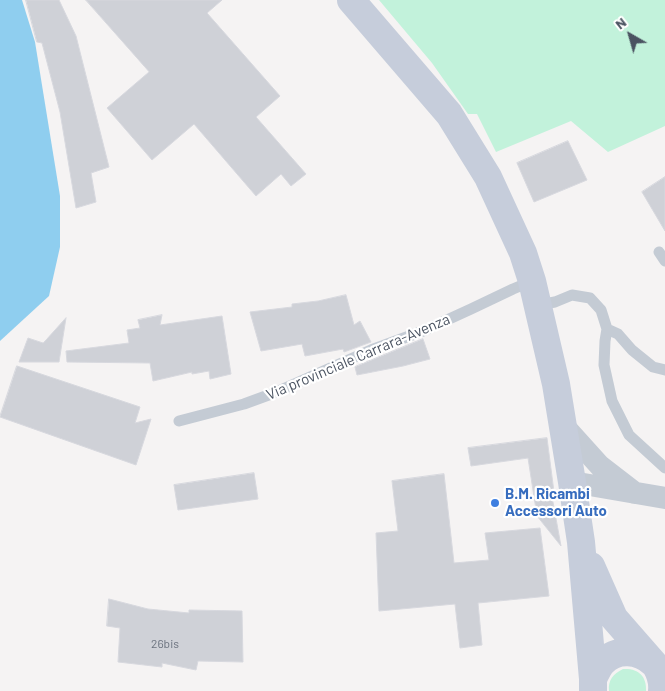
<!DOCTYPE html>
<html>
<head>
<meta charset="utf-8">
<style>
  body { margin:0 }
  #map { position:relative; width:665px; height:691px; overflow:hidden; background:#f5f3f3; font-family:Barlow,sans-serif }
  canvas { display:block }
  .north { position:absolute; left:605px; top:10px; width:50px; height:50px; -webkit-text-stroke:4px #fff; paint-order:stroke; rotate:322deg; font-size:14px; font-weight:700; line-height:20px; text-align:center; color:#4a5361 }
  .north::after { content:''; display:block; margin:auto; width:18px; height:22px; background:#4a5361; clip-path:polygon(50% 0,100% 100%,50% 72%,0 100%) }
</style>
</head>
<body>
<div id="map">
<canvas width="665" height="691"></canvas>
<div class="north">N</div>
</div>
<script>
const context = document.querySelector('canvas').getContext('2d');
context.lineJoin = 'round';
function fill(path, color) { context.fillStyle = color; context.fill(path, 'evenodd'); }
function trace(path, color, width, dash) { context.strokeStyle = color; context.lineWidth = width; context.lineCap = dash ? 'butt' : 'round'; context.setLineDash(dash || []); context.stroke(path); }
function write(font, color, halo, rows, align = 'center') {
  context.font = font + ' Barlow,sans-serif'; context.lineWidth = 4.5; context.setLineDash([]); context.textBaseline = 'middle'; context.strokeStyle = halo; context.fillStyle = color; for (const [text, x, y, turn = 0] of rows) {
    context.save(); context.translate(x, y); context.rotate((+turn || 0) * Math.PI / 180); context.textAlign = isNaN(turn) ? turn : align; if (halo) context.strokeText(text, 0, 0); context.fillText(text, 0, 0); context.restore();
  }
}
fill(new Path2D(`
  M 379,0 L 665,0 L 665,126 L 608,152 L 571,121 L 496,152 L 477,114 L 468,114 L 432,63 Z
  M 623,669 C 638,668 647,676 646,691 L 609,691 C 608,680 613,674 623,669 Z`), '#c2f2db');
fill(new Path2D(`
  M 0,0 L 22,0 L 35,42 L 60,196 L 60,247 L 49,296 L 0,341 Z`), '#8fceef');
const building = new Path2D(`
  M 26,0 L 59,0 L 76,36 L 109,167 L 91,173 L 96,202 L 76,208 L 60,112 L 42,43 L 37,42 Z
  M 86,0 L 222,0 L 207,13 L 280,96 L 256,117 L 306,174 L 291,186 L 281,174 L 256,196 L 194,124 L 152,160 L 107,108 L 149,72 Z
  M 568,141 L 587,180 L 534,202 L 517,163 Z
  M 665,177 L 665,231 L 642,192 Z
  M 346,295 L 354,325 L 360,321 L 371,342 L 344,352 L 343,349 L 305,356 L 302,344 L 261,351 L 250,312 L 292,307 L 292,304 L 318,301 Z
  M 162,315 L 160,325 L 222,316 L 231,374 L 210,379 L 209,371 L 192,374 L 192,372 L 153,381 L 150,363 L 67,362 L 66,351 L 129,343 L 127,330 L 140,328 L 138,320 Z
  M 66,318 L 59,362 L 19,362 L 28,338 L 43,343 Z
  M 423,339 L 430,359 L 403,366 L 357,375 L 355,367 Z
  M 17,366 L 140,407 L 135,423 L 151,419 L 136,465 L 0,417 Z
  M 547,438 L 554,492 L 551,491 L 561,546 L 537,516 L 528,458 L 471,466 L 468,448 Z
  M 254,473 L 258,499 L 178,510 L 174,485 Z
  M 444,474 L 454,563 L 489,560 L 485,533 L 540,528 L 549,596 L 478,603 L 482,645 L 460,648 L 455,604 L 379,611 L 376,533 L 398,531 L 392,481 Z
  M 109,599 L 148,609 L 189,613 L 189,610 L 242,611 L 243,662 L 198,661 L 196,670 L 162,663 L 162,667 L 118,662 L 120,628 L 107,626 Z`);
fill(building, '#cfd1d7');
trace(building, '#d7d8de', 1);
trace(new Path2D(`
  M 659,252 L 665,261
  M 538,305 L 555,302 L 572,295 L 590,298 L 601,310 L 607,329
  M 665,370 L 653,367 L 632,350 L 618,334 L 607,329 L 605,341 L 604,365 L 612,401 L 629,435 L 665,468
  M 179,421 L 244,404 L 274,393 L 371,350 L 423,331 L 471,309 L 513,289 L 532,281`), '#c4cbd4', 11);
trace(new Path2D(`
  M 563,425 L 600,466 L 635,493
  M 572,482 L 665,498`), '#c4cbd4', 22);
trace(new Path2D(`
  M 351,0 L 449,114 L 488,177 L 523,253 L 532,281 L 556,384 L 572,482 L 581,542 L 593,679 L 593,691
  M 591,566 L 614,618 L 656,666 C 660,673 663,682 662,691
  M 593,679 C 596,673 598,667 603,662 C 617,648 639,650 653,663`), '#c6cddb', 28);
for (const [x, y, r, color] of [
  [495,503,5,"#3f7fe0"]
]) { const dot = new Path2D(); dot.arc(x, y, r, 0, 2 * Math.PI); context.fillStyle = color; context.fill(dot); trace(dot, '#fff', 2); }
write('12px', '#6b727e', null, [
  ["26bis",165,644]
]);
write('15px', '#4a5361', '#fff', [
  ["Via provinciale Carrara-Avenza",358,357,-23]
]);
write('bold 15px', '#366cbe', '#fff', [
  ["B.M. Ricambi",505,494],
  ["Accessori Auto",505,511]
], 'left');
</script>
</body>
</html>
